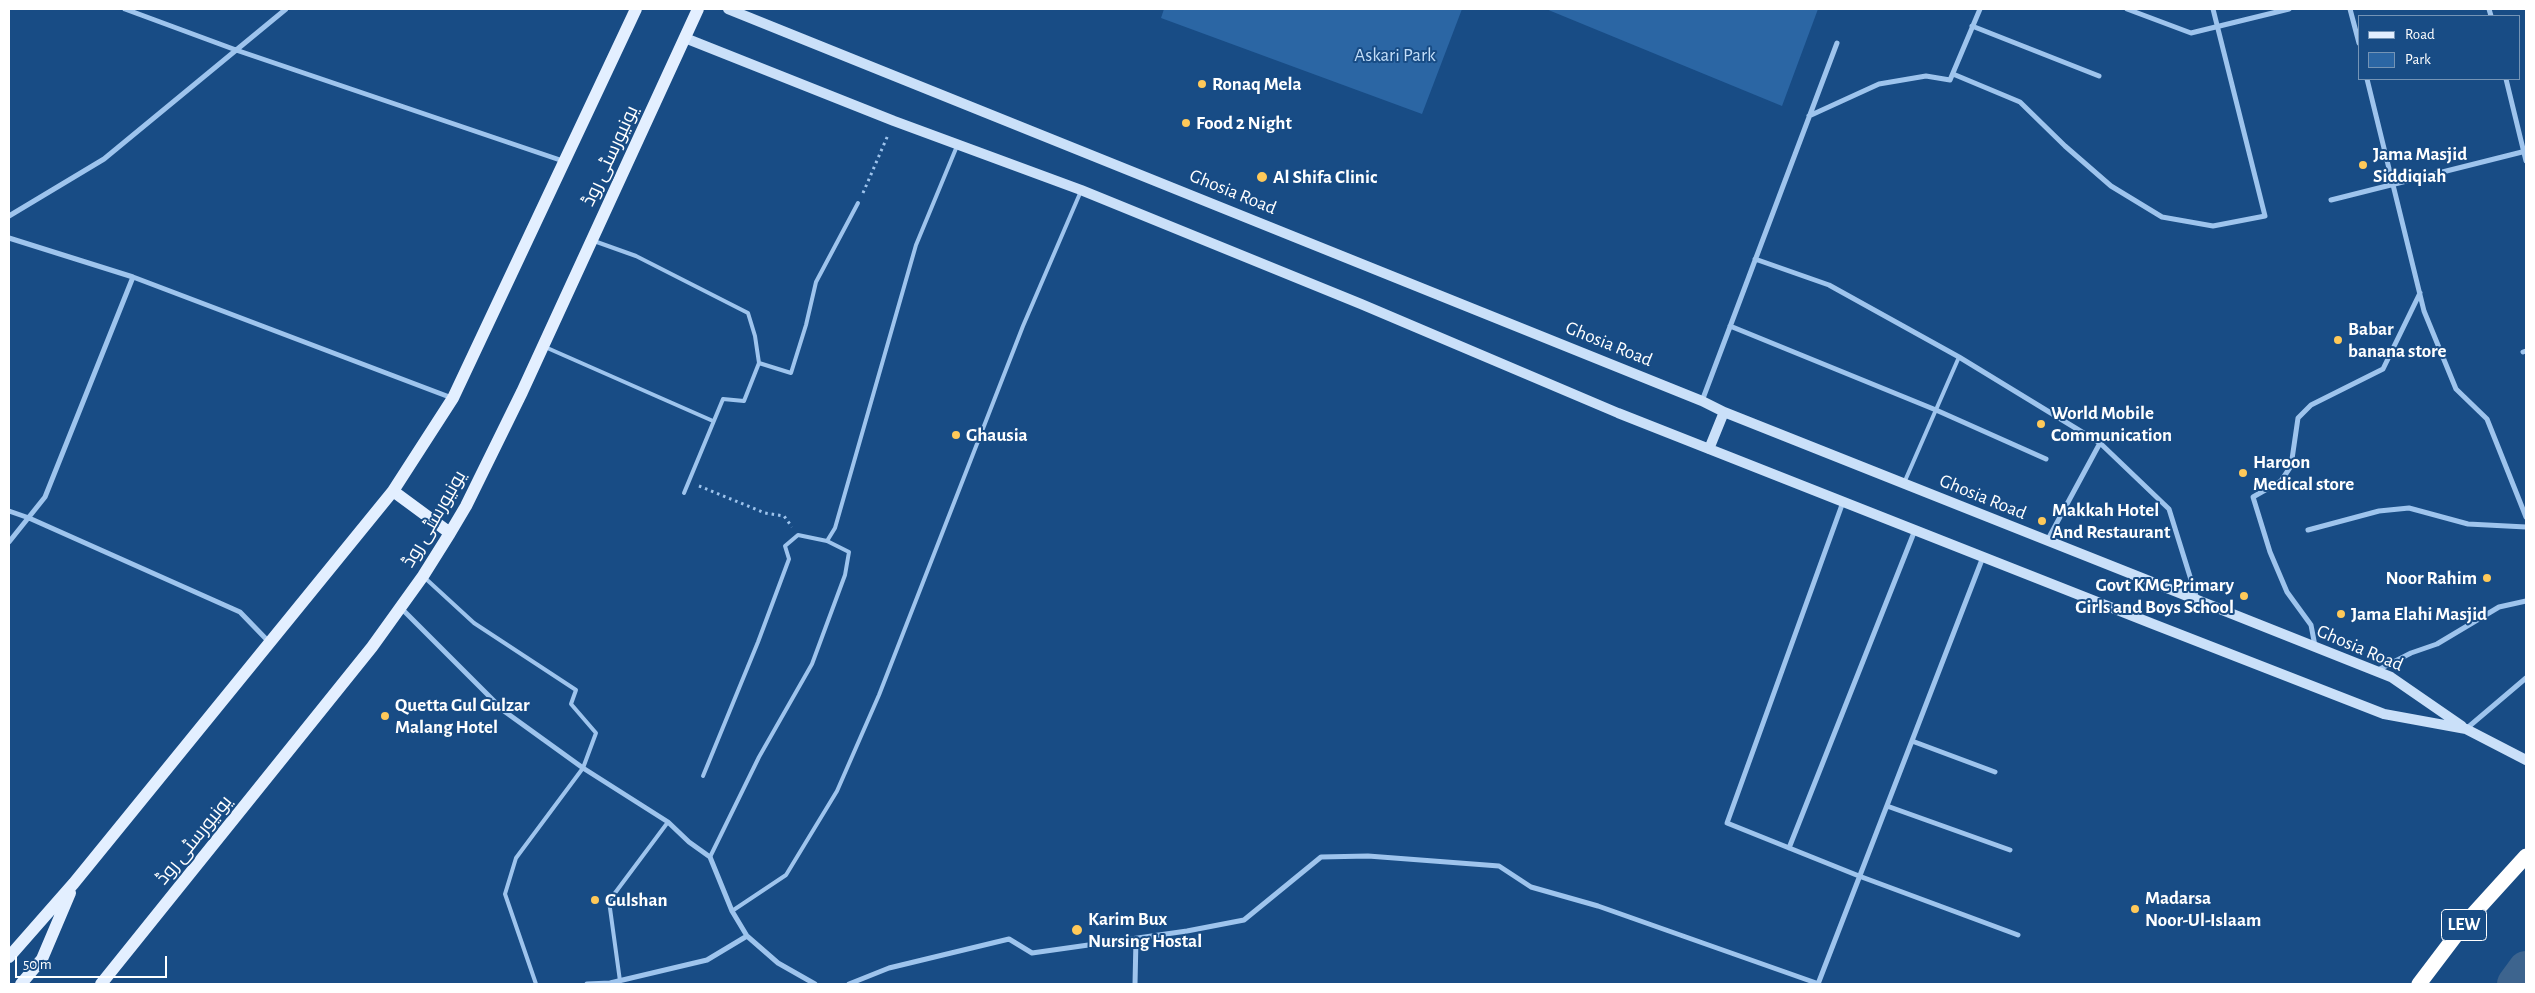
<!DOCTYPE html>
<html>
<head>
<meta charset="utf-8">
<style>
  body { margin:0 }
  #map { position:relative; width:2535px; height:993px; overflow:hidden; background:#184c85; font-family:"Alegreya Sans",sans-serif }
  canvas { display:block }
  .frame { position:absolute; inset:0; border:10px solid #fff; pointer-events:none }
  .legend { position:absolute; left:2358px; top:15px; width:162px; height:65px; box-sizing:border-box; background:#184c85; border:1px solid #7494b6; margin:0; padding:6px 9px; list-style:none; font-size:15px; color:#fff }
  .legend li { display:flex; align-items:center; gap:10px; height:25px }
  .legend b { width:25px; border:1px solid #7494b6 }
  .scale { position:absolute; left:15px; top:956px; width:152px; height:22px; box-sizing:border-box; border:2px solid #fff; border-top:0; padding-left:6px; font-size:15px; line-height:18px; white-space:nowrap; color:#fff; -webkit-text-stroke:4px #184c85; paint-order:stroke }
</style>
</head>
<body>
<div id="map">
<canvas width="2535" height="993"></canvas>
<div class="frame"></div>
<ul class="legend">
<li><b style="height:6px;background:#e3efff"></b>Road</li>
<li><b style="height:14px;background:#2b66a4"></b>Park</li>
</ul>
<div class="scale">50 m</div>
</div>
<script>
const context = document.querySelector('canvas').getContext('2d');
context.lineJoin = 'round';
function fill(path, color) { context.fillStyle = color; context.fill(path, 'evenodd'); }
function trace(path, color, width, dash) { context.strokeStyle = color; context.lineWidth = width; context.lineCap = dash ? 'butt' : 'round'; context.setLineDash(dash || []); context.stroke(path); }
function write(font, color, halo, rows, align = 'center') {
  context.font = font + ' "Alegreya Sans",Cairo,sans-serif'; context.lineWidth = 4; context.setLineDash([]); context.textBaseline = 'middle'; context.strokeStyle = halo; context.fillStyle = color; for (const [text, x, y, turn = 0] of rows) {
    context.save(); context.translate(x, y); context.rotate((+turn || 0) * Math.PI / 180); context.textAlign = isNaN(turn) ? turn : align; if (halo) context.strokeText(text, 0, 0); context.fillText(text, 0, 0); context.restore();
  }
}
fill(new Path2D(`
  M 1164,9 L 1462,9 L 1422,114 L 1161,18 Z
  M 1546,9 L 1818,9 L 1782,106 Z`), '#2b66a4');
trace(new Path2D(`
  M 2515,984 L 2526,969`), '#3d648e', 36);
trace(new Path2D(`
  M 863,193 L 888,135
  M 699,486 L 765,513 L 784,516 L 792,527`), '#9ec4ed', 3, [2.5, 4]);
trace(new Path2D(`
  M 594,241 L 636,256 L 748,313 L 755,336 L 759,363 L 744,401 L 723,399 L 684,493
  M 545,347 L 713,421
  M 759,363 L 791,373 L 806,325 L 816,282 L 858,203
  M 1904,483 L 1959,357
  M 425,578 L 474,623 L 576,690 L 571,704 L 596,733 L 583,768 L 516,858 L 505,894 L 536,984
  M 703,776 L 758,642 L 789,559 L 785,546 L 798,535 L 827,541 L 835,528 L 916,245 L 957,146
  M 710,857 L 759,757 L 812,664 L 845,575 L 849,552 L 827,541
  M 732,911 L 786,875 L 837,791 L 879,695 L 1023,326 L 1081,191
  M 620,981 L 609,901 L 668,822`), '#9ec4ed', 4);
trace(new Path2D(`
  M 125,9 L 236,50 L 563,161
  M 2127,9 L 2191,33 L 2289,9
  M 2350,9 L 2359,43
  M 2489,9 L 2491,16
  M 1972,26 L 2099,76
  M 1953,74 L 2020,102 L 2065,146 L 2111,186 L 2162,217 L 2213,226 L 2265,216 L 2213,9
  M 2367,79 L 2424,311 L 2456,389 L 2487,419 L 2526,517
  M 2506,79 L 2526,161
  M 1809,116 L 1879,84 L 1926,76 L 1950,80 L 1980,9
  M 2331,200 L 2526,151
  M 9,216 L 104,159 L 286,9
  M 9,238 L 133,277 L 452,398
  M 1755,259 L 1829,285 L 1959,357 L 2100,443 L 2169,509 L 2197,599
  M 1730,326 L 1936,410 L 2046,459
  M 2523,352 L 2526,351
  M 1702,401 L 1837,43
  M 1843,502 L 1727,823 L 1859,876 L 2018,935
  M 9,511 L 29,518 L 240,612 L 269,642
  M 2308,530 L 2379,511 L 2409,508 L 2468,524 L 2526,527
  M 2047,541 L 2100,443
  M 9,542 L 45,497 L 133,277
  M 401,608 L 504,711 L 583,768 L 668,822 L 689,842 L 710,857 L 732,911 L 747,936 L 778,963 L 815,984
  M 2315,646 L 2311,625 L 2287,592 L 2270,552 L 2253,497 L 2281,481 L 2291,466 L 2298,418 L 2311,405 L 2383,369 L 2420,293
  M 2376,671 L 2411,653 L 2437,644 L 2499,607 L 2526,601
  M 2466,729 L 2526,678
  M 1912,741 L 1995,772
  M 1887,806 L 2010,850
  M 1789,848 L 1915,530
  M 587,984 L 610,983 L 707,960 L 747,936
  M 849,984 L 889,968 L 1009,939 L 1032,953 L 1187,931 L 1244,920 L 1321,857 L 1368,856 L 1499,866 L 1531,887 L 1598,906 L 1819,984
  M 1135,984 L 1136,939
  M 1818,984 L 1983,557`), '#9ec4ed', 5);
trace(new Path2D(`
  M 728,9 L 1702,401 L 1724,412 L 2391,677 L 2462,726
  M 685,38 L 894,121 L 1081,190 L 1361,304 L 1618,413 L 2153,624 L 2384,714 L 2466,729 L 2526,760
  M 1709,449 L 1724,412`), '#cae0f9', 10);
trace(new Path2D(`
  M 393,491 L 450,533
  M 9,957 L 74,883 L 393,491 L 453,398 L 636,9
  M 21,984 L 42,959 L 70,893
  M 101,984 L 372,647 L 423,576 L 450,533 L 466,506 L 522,392 L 698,9`), '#e3efff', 12);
trace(new Path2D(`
  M 2419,984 L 2466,922 L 2526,856`), '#fff', 15);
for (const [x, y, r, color] of [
  [1202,84,5,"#ffc959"],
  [1186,123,5,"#ffc959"],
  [2363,165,5,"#ffc959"],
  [1262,177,6,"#ffc959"],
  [2338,340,5,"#ffc959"],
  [2041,424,5,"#ffc959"],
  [956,435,5,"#ffc959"],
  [2243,473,5,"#ffc959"],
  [2042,521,5,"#ffc959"],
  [2487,578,5,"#ffc959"],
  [2244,596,5,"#ffc959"],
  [2341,614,5,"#ffc959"],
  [385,716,5,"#ffc959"],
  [595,900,5,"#ffc959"],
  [2135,909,5,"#ffc959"],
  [1077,930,6,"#ffc959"]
]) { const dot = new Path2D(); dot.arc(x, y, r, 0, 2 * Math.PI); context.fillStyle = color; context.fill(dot); trace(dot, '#184c85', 2); }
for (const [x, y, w] of [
  [2464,925,45]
]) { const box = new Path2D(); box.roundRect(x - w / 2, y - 15.5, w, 31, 4); context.fillStyle = '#184c85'; context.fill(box); trace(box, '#fff', 1); }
write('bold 18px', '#fff', null, [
  ["LEW",2464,925]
]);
write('19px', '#c3def9', '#184c85', [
  ["Askari Park",1395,55]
]);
write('bold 19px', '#fff', '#184c85', [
  ["Ronaq Mela",1212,84],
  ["Food 2 Night",1196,123],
  ["Jama Masjid",2373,154],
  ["Siddiqiah",2373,176],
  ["Al Shifa Clinic",1273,177],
  ["Babar",2348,329],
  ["banana store",2348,351],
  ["World Mobile",2051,413],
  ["Communication",2051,435],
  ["Ghausia",966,435],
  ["Haroon",2253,462],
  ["Medical store",2253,484],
  ["Makkah Hotel",2052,510],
  ["And Restaurant",2052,532],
  ["Noor Rahim",2477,578,"right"],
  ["Govt KMC Primary",2234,585,"right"],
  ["Girls and Boys School",2234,607,"right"],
  ["Jama Elahi Masjid",2351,614],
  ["Quetta Gul Gulzar",395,705],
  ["Malang Hotel",395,727],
  ["Madarsa",2145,898],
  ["Noor-Ul-Islaam",2145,920],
  ["Gulshan",605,900],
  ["Karim Bux",1088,919],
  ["Nursing Hostal",1088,941]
], 'left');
write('19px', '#fff', '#184c85', [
  ["یونیورسٹی روڈ",610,156,-65],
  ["Ghosia Road",1233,192,22],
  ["Ghosia Road",1609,344,22],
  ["Ghosia Road",1983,497,22],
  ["یونیورسٹی روڈ",434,519,-60],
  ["Ghosia Road",2360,648,23],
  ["یونیورسٹی روڈ",194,840,-51]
]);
</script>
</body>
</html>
